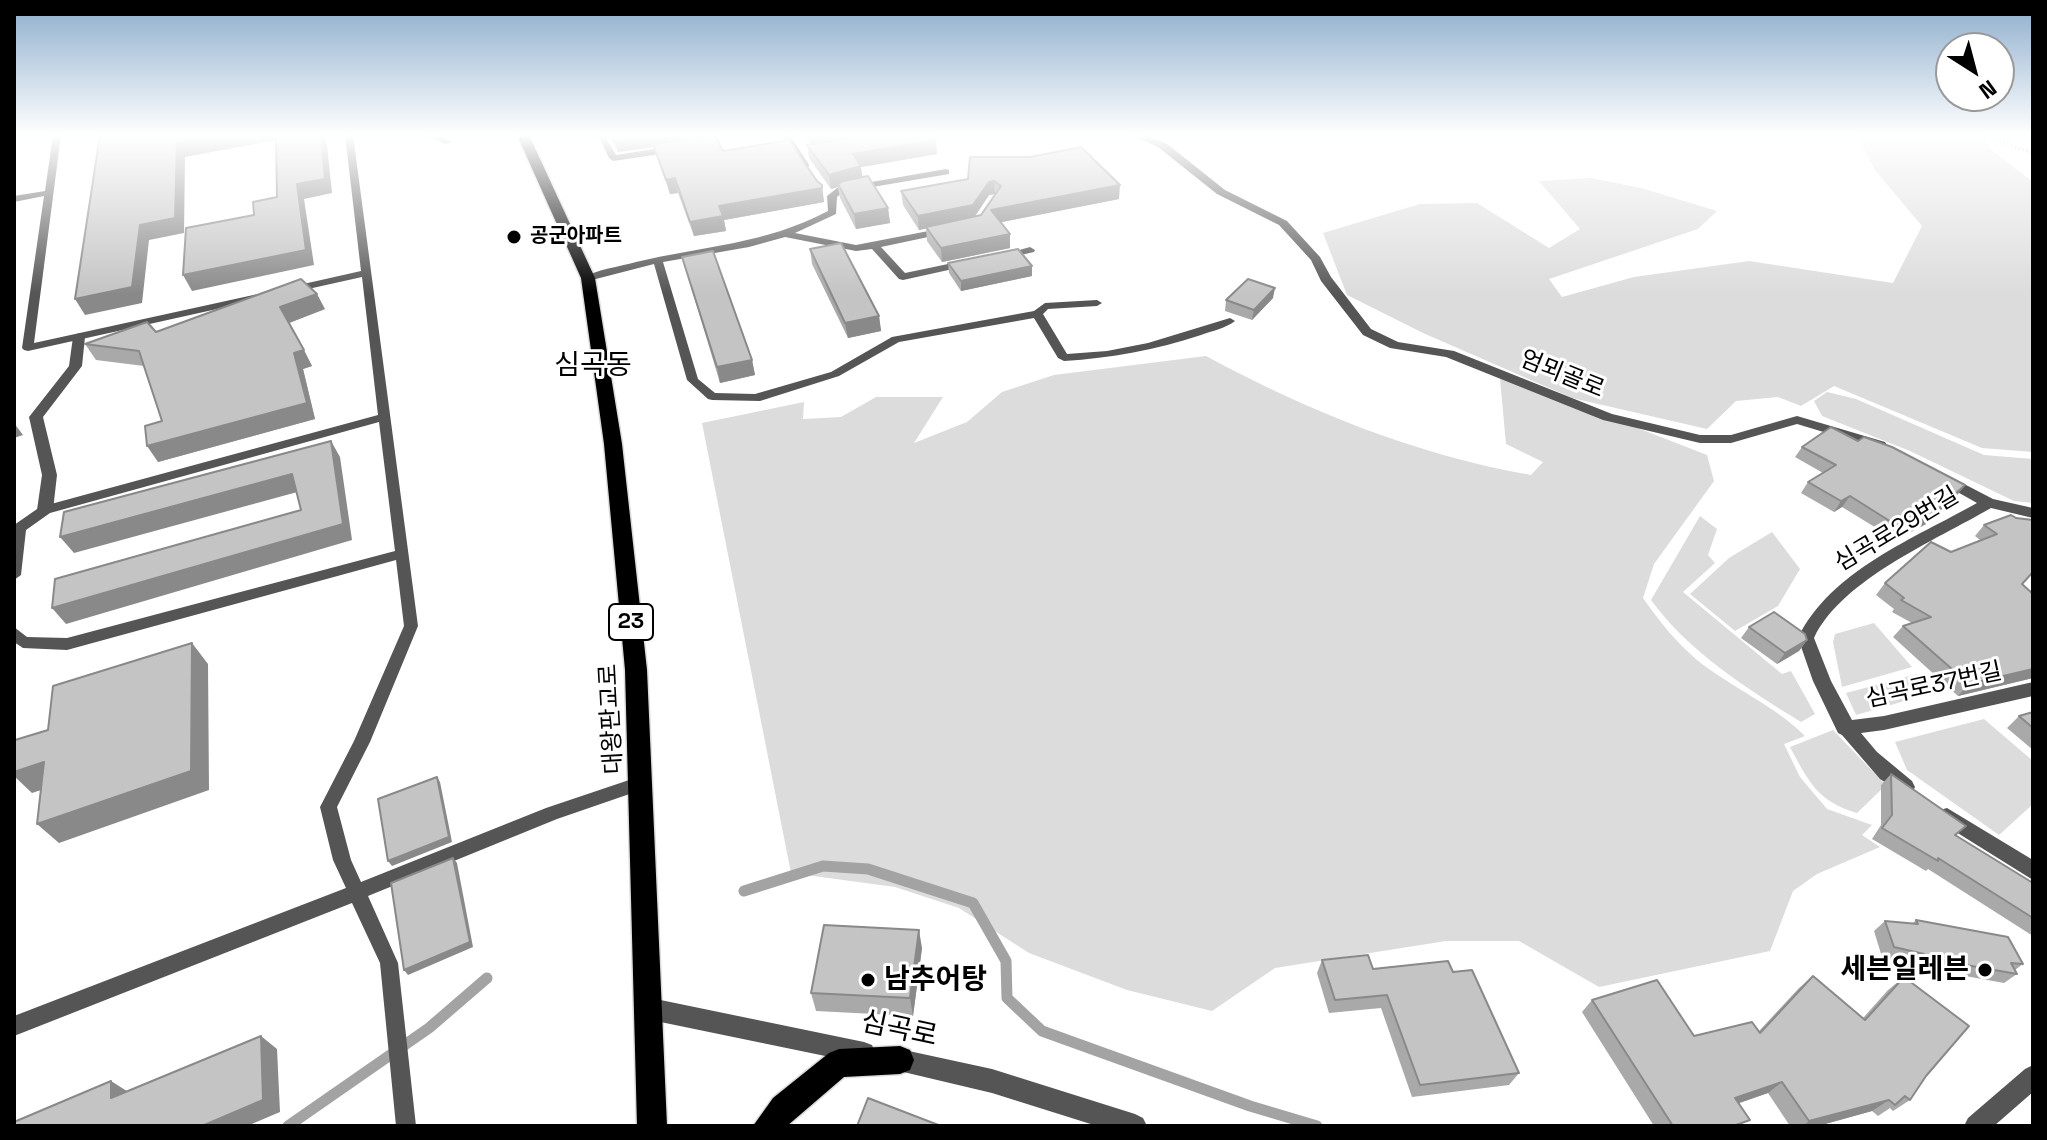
<!DOCTYPE html>
<html>
<head>
<meta charset="utf-8">
<style>
  body { margin:0 }
  #map { position:relative; width:2047px; height:1140px; overflow:hidden; background:#fff; font-family:"Space Grotesk",sans-serif }
  canvas { display:block }
  .frame { position:absolute; inset:0; border:16px solid #000; pointer-events:none }
  .north { position:absolute; left:1935px; top:32px; width:80px; height:80px; box-sizing:border-box; background:#fff; border:2px solid #999; border-radius:50%; rotate:144deg; font-size:22px; font-weight:700; line-height:32px; text-align:center; color:#000 }
  .north::after { content:''; display:block; margin:auto; width:28px; height:36px; background:#000; clip-path:polygon(50% 0,100% 100%,50% 72%,0 100%) }
</style>
</head>
<body>
<div id="map">
<canvas width="2047" height="1140"></canvas>
<div class="frame"></div>
<div class="north">N</div>
</div>
<script>
const context = document.querySelector('canvas').getContext('2d');
context.lineJoin = 'round';
function fill(path, color) { context.fillStyle = color; context.fill(path, 'evenodd'); }
function trace(path, color, width, dash) { context.strokeStyle = color; context.lineWidth = width; context.lineCap = dash ? 'butt' : 'round'; context.setLineDash(dash || []); context.stroke(path); }
function write(font, color, halo, rows, align = 'center') {
  context.font = font + ' "Space Grotesk","Noto Sans KR",sans-serif'; context.lineWidth = 6; context.setLineDash([]); context.textBaseline = 'middle'; context.strokeStyle = halo; context.fillStyle = color; for (const [text, x, y, turn = 0] of rows) {
    context.save(); context.translate(x, y); context.rotate((+turn || 0) * Math.PI / 180); context.textAlign = isNaN(turn) ? turn : align; if (halo) context.strokeText(text, 0, 0); context.fillText(text, 0, 0); context.restore();
  }
}
fill(new Path2D(`
  M 1857,135 L 1984,135 L 1989,148 L 2033,182 L 2033,452 L 1982,448 L 1834,386 L 1801,406 L 1778,397 L 1736,401 L 1707,429 L 1572,398 L 1423,333 L 1347,295 L 1323,233 L 1420,204 L 1477,203 L 1549,248 L 1580,229 L 1539,181 L 1591,178 L 1641,188 L 1717,211 L 1698,229 L 1549,279 L 1562,297 L 1634,277 L 1749,261 L 1893,283 L 1922,226 L 1875,170 Z
  M 1206,356 C 1308,411 1416,455 1531,475 L 1543,462 L 1506,444 L 1500,379 L 1527,385 L 1707,455 L 1714,481 L 1654,564 L 1643,598 C 1659,621 1676,642 1697,660 C 1732,688 1774,705 1805,736 L 1784,744 L 1800,777 L 1827,809 L 1872,825 L 1862,835 L 1880,847 L 1817,874 L 1793,891 L 1770,951 L 1599,987 L 1519,941 L 1446,941 L 1275,968 L 1212,1011 L 1127,990 L 1029,953 L 959,908 L 895,887 L 791,873 L 702,423 L 804,402 L 803,419 L 841,417 L 876,397 L 943,397 L 914,443 L 967,422 L 1002,392 L 1054,375 Z
  M 1827,392 L 1856,399 L 1984,455 L 2033,459 L 2033,503 L 2014,501 L 1910,451 L 1822,416 L 1814,401 Z
  M 1700,516 L 1717,529 L 1708,555 L 1715,563 L 1683,592 L 1782,674 L 1791,671 L 1815,714 L 1801,722 C 1746,688 1689,652 1651,600 Z
  M 1772,532 L 1800,569 L 1778,606 L 1735,631 L 1690,594 L 1729,558 Z
  M 1874,623 L 1912,667 L 1842,687 L 1833,642 L 1835,634 Z
  M 1917,674 L 1936,692 L 1856,715 L 1846,693 Z
  M 1984,719 L 2033,761 L 2033,804 L 1999,835 L 1907,770 L 1895,742 Z
  M 1833,730 L 1886,785 L 1857,813 C 1817,801 1809,782 1790,747 Z`), '#dcdcdc');
trace(new Path2D(`
  M 744,891 L 823,866 L 868,869 L 973,903 L 1006,961 L 1007,998 L 1042,1031 L 1250,1106 L 1317,1126
  M 288,1126 L 429,1028 L 487,978`), '#a3a3a3', 11);
const primary = new Path2D(`
  M 517,135 L 529,135 L 595,278 L 622,444 L 647,670 L 667,1126 L 637,1126 L 625,670 L 604,444 L 581,278 Z
  M 900,1046 L 910,1050 L 914,1060 L 910,1070 L 900,1074 L 844,1077 L 787,1126 L 753,1126 L 773,1098 L 829,1053 L 839,1049 Z`);
trace(primary, '#dbdbdb', 3);
trace(new Path2D(`
  M 1981,135 L 2033,153`), '#777', 3, [1, 3]);
fill(new Path2D(`
  M 53,135 L 61,135 L 34,343 L 258,294 L 263,297 L 262,299 L 28,351 L 24,350 L 22,348 L 44,196 L 14,202 L 14,196 L 45,191 Z
  M 345,135 L 353,135 L 418,626 L 370,742 L 337,807 L 351,860 L 361,882 L 546,808 L 641,776 L 647,778 L 649,783 L 647,788 L 557,819 L 368,896 L 398,963 L 416,1126 L 396,1126 L 380,963 L 352,903 L 14,1036 L 14,1016 L 346,888 L 333,860 L 320,807 L 354,741 L 404,626 L 396,560 L 67,650 L 23,648 L 14,642 L 14,627 L 27,637 L 67,638 L 395,551 L 379,422 L 50,513 L 26,530 L 21,575 L 14,580 L 14,525 L 40,507 L 378,415 L 362,277 L 290,293 L 285,290 L 290,287 L 361,271 Z
  M 426,135 L 436,135 L 452,142 L 445,144 Z
  M 598,135 L 614,135 L 606,138 L 616,155 L 674,146 L 678,149 L 674,152 L 613,161 L 609,158 Z
  M 782,135 L 790,135 L 809,165 L 808,167 L 802,167 Z
  M 946,169 L 949,170 L 949,174 L 843,192 L 837,197 L 836,214 L 795,233 L 856,245 L 944,228 L 947,229 L 947,233 L 881,247 L 905,273 L 967,260 L 972,263 L 971,265 L 903,280 L 899,279 L 872,249 L 856,251 L 785,237 L 749,247 L 663,262 L 698,379 L 715,393 L 755,394 L 831,372 L 892,337 L 1034,311 L 1045,303 L 1097,300 L 1102,303 L 1097,306 L 1048,309 L 1043,314 L 1067,354 L 1107,351 L 1148,343 L 1230,318 L 1235,321 C 1226,328 1212,331 1201,335 C 1156,350 1111,358 1064,361 L 1058,358 L 1034,318 L 899,342 L 839,376 L 760,401 L 712,400 L 708,399 L 687,380 L 654,264 L 588,281 L 583,278 C 597,269 619,267 636,262 C 703,246 766,244 828,211 L 827,196 L 837,188 Z
  M 1030,247 L 1035,250 L 1034,252 L 1003,259 L 998,256 Z`), '#555');
fill(new Path2D(`
  M 1131,135 L 1144,135 L 1166,143 L 1225,190 L 1287,221 L 1320,257 L 1331,277 L 1371,329 L 1398,342 L 1454,351 L 1612,414 L 1700,435 L 1731,435 L 1797,416 L 1885,442 L 1887,445 L 1880,449 L 1797,424 L 1731,443 L 1700,443 L 1603,420 L 1446,357 L 1390,348 L 1363,335 L 1321,281 L 1311,260 L 1279,225 L 1217,194 L 1158,147 Z
  M 79,333 L 85,337 L 82,366 L 43,417 L 57,475 L 53,510 L 45,515 L 37,510 L 42,475 L 29,417 L 69,366 L 73,337 Z
  M 1943,473 L 1993,499 L 2033,508 L 2033,518 L 1991,508 C 1936,540 1841,580 1814,638 L 1831,681 L 1852,720 L 1884,716 L 2033,682 L 2033,696 L 1884,730 L 1861,733 L 1877,752 L 1912,781 L 1915,787 L 1912,793 L 1905,795 L 1880,779 L 1842,735 L 1838,733 L 1813,681 L 1798,638 C 1830,571 1915,538 1977,503 L 1938,481 L 1936,478 Z
  M 1947,808 L 2033,860 L 2033,880 L 1940,822 L 1937,816 L 1940,810 Z
  M 646,997 L 864,1042 L 872,1045 L 875,1053 L 872,1061 L 864,1064 L 646,1019 L 638,1016 L 635,1008 L 638,1000 Z
  M 895,1048 L 992,1069 L 1135,1114 L 1143,1118 L 1147,1126 L 1097,1126 L 992,1093 L 895,1070 L 887,1067 L 884,1059 L 887,1051 Z
  M 2033,1065 L 2033,1092 L 1994,1126 L 1964,1126 L 1968,1118 L 2025,1069 Z`), '#555');
fill(primary, '#000');
fill(new Path2D(`
  M 609,135 L 715,135 L 723,151 L 817,181 L 822,185 L 824,202 L 724,220 L 726,231 L 694,236 L 678,193 L 670,194 L 654,147 L 618,152 Z
  M 804,135 L 931,135 L 936,140 L 937,154 L 861,167 L 862,177 L 888,208 L 890,223 L 856,229 L 840,198 L 838,187 L 831,189 L 809,158 L 807,145 L 810,144 Z
  M 970,157 L 1119,199 L 1001,222 L 1010,248 L 942,262 L 927,241 L 926,228 L 919,230 L 903,205 L 901,191 L 968,179 ZM 995,194 L 981,215 L 975,216 L 989,195 Z
  M 810,249 L 879,316 L 881,331 L 848,338 L 812,264 Z
  M 682,257 L 752,360 L 755,375 L 720,383 Z
  M 948,263 L 1032,276 L 961,291 L 949,273 Z
  M 1273,298 L 1252,320 L 1225,311 L 1226,300 Z
  M 325,309 L 289,323 L 312,366 L 303,369 L 315,419 L 158,462 L 162,421 L 144,366 L 96,360 L 85,344 L 156,332 Z
  M 1858,441 L 1965,485 L 1957,495 L 1926,524 L 1896,540 L 1842,507 L 1834,512 L 1801,493 L 1808,482 L 1823,473 L 1795,457 L 1802,447 Z
  M 2016,518 L 2033,520 L 2033,577 L 2031,575 L 2022,584 L 2033,678 L 1958,696 L 1893,637 L 1903,626 L 1912,623 L 1892,612 L 1894,609 L 1876,595 L 1885,583 L 1951,552 L 1980,540 L 1975,536 L 1984,525 Z
  M 1749,627 L 1807,640 L 1799,651 L 1777,664 L 1741,638 Z
  M 2033,712 L 2033,750 L 2007,728 L 2019,716 Z
  M 1891,774 L 1955,835 L 2033,883 L 2033,936 L 1928,869 L 1926,871 L 1872,839 L 1881,825 L 1881,785 Z
  M 1916,920 L 2023,964 L 2015,970 L 2017,974 L 2004,983 L 1910,966 L 1912,964 L 1882,957 L 1874,931 L 1885,921 L 1912,924 Z
  M 922,948 L 913,1016 L 816,1011 L 811,993 Z
  M 1322,960 L 1373,969 L 1519,1073 L 1509,1085 L 1412,1097 L 1381,1008 L 1329,1013 L 1317,973 Z
  M 1813,976 L 1863,1018 L 1888,990 L 1904,977 L 1926,1076 L 1910,1100 L 1893,1111 L 1890,1108 L 1878,1116 L 1872,1111 L 1818,1126 L 1790,1126 L 1768,1093 L 1739,1103 L 1743,1126 L 1654,1126 L 1582,1012 L 1592,1000 L 1694,1036 L 1759,1031 L 1799,988 Z`), '#a9a9a9');
fill(new Path2D(`
  M 224,135 L 280,135 L 282,139 L 185,157 L 184,233 L 149,240 L 142,303 L 85,315 L 75,299 L 177,143 Z
  M 321,135 L 323,135 L 327,145 L 332,193 L 304,199 L 314,265 L 192,291 L 183,275 L 297,184 Z
  M 675,135 L 712,135 L 713,139 L 618,152 L 615,142 Z
  M 809,135 L 880,135 L 811,146 Z
  M 936,140 L 937,154 L 861,167 L 863,180 L 831,189 L 829,175 L 853,154 Z
  M 675,178 L 678,193 L 670,194 L 666,180 Z
  M 994,181 L 995,194 L 989,195 L 973,219 L 919,230 L 918,216 L 989,182 Z
  M 1120,185 L 1119,199 L 992,224 L 991,210 Z
  M 822,188 L 824,202 L 724,220 L 726,231 L 694,236 L 690,222 L 719,206 Z
  M 888,208 L 890,223 L 856,229 L 854,214 Z
  M 1010,234 L 1010,248 L 942,262 L 941,248 Z
  M 1032,266 L 1032,276 L 961,291 L 961,281 Z
  M 1275,288 L 1273,298 L 1252,320 L 1254,310 Z
  M 317,294 L 325,309 L 289,323 L 280,307 Z
  M 879,316 L 881,331 L 848,338 L 845,323 Z
  M 304,350 L 312,366 L 303,369 L 315,419 L 158,462 L 147,446 L 294,353 Z
  M 752,360 L 755,375 L 720,383 L 717,367 Z
  M 14,423 L 23,435 L 14,438 Z
  M 331,441 L 340,457 L 352,540 L 66,624 L 52,608 L 343,524 Z
  M 292,474 L 301,491 L 74,553 L 60,537 Z
  M 1965,485 L 1957,495 L 1926,524 L 1896,540 L 1904,530 Z
  M 1850,496 L 1842,507 L 1834,512 L 1841,501 Z
  M 1807,640 L 1799,651 L 1777,664 L 1785,653 Z
  M 192,643 L 208,664 L 209,790 L 59,843 L 37,824 Z
  M 2033,669 L 2033,678 L 1958,696 L 1969,684 Z
  M 44,762 L 65,782 L 32,793 L 14,776 L 14,772 Z
  M 437,777 L 440,782 L 452,842 L 392,866 L 388,861 Z
  M 453,858 L 457,863 L 473,947 L 408,975 L 404,970 Z
  M 919,930 L 922,948 L 913,1016 L 910,998 Z
  M 261,1036 L 277,1049 L 280,1112 L 247,1126 L 202,1126 Z
  M 111,1081 L 130,1093 L 111,1098 Z
  M 1782,1082 L 1768,1093 L 1722,1109 L 1735,1098 Z
  M 1889,1100 L 1872,1111 L 1818,1126 L 1803,1126 L 1809,1121 Z`), '#898989');
const building = new Path2D(`
  M 100,135 L 224,135 L 177,143 L 175,218 L 140,225 L 132,287 L 75,299 Z
  M 276,135 L 321,135 L 325,179 L 297,184 L 306,250 L 183,275 L 186,228 L 254,215 L 253,202 L 277,197 Z
  M 611,135 L 675,135 L 615,142 Z
  M 710,135 L 715,135 L 723,151 L 789,140 L 817,181 L 822,185 L 822,188 L 719,206 L 723,216 L 690,222 L 675,178 L 666,180 L 653,144 L 708,136 Z
  M 867,135 L 931,135 L 936,140 L 853,154 L 861,166 L 829,175 L 807,145 Z
  M 1081,147 L 1120,185 L 991,210 L 1010,234 L 941,248 L 926,227 L 981,215 L 1001,186 L 994,181 L 989,182 L 973,205 L 918,216 L 901,191 L 968,179 L 970,157 L 1030,157 Z
  M 868,176 L 888,208 L 854,214 L 838,184 L 843,181 Z
  M 841,243 L 879,316 L 845,323 L 810,249 Z
  M 1018,249 L 1032,266 L 961,281 L 948,263 Z
  M 713,251 L 752,360 L 717,367 L 682,257 Z
  M 301,279 L 317,294 L 280,307 L 304,350 L 294,353 L 307,403 L 147,446 L 145,426 L 162,421 L 139,351 L 85,344 L 147,322 L 156,332 Z
  M 1248,279 L 1275,288 L 1254,310 L 1226,300 Z
  M 1831,427 L 1858,441 L 1864,437 L 1892,447 L 1965,485 L 1934,513 L 1904,530 L 1850,496 L 1841,501 L 1808,482 L 1836,465 L 1802,447 Z
  M 331,441 L 343,524 L 52,608 L 55,579 L 301,510 L 292,474 L 60,537 L 64,512 Z
  M 2011,515 L 2016,518 L 2033,520 L 2033,572 L 2022,584 L 2033,594 L 2033,669 L 1969,684 L 1903,626 L 1931,617 L 1901,600 L 1904,598 L 1885,583 L 1931,542 L 1951,552 L 1997,534 L 1984,525 Z
  M 1774,612 L 1805,634 L 1807,640 L 1785,653 L 1749,627 Z
  M 192,643 L 191,771 L 37,824 L 44,762 L 14,772 L 14,749 L 15,740 L 48,730 L 53,686 Z
  M 2033,712 L 2033,728 L 2019,716 Z
  M 1891,774 L 1966,826 L 1955,835 L 2033,883 L 2033,918 L 1938,858 L 1938,861 L 1882,828 L 1892,815 Z
  M 437,777 L 449,837 L 388,861 L 378,799 Z
  M 453,858 L 470,942 L 404,970 L 391,883 Z
  M 1916,920 L 2008,937 L 2023,964 L 2011,963 L 2017,974 L 1921,957 L 1924,954 L 1894,947 L 1885,921 L 1918,924 Z
  M 824,925 L 919,930 L 910,998 L 811,993 Z
  M 1368,955 L 1373,969 L 1448,961 L 1453,972 L 1472,970 L 1519,1073 L 1420,1085 L 1387,995 L 1335,1000 L 1322,960 Z
  M 1813,976 L 1865,1020 L 1904,977 L 1969,1026 L 1926,1076 L 1910,1100 L 1905,1096 L 1895,1105 L 1889,1100 L 1809,1121 L 1782,1082 L 1735,1098 L 1750,1120 L 1733,1126 L 1673,1126 L 1592,1000 L 1657,980 L 1694,1036 L 1752,1022 L 1760,1033 Z
  M 261,1036 L 263,1100 L 202,1126 L 14,1126 L 14,1122 L 111,1081 L 111,1098 Z
  M 868,1098 L 941,1126 L 857,1126 Z`);
fill(building, '#c4c4c4');
trace(building, '#898989', 2);
const sky = context.createLinearGradient(0, 0, 0, 294);
sky.addColorStop(0, '#8cadcc');
sky.addColorStop(0.46, '#fff');
sky.addColorStop(1, '#ffffff00');
context.fillStyle = sky;
context.fillRect(0, 0, 2047, 294);
for (const [x, y, r, color] of [
  [514,237,8,"#000"],
  [1985,970,8,"#000"],
  [868,980,8,"#000"]
]) { const dot = new Path2D(); dot.arc(x, y, r, 0, 2 * Math.PI); context.fillStyle = color; context.fill(dot); trace(dot, '#fff', 3); }
write('bold 20px', '#000', '#fff', [
  ["공군아파트",530,237]
], 'left');
for (const [x, y, w] of [
  [631,622,44]
]) { const box = new Path2D(); box.roundRect(x - w / 2, y - 18, w, 36, 6); context.fillStyle = '#fff'; context.fill(box); trace(box, '#000', 2); }
write('bold 22px', '#000', null, [
  ["23",631,622]
]);
write('24px', '#000', '#fff', [
  ["엄뫼골로",1562,375,22],
  ["심곡로29번길",1897,530,-31],
  ["심곡로37번길",1934,686,-12],
  ["대왕판교로",612,719,-93]
]);
write('28px', '#000', '#fff', [
  ["심곡동",593,366]
]);
write('bold 28px', '#000', '#fff', [
  ["세븐일레븐",1969,970],
  ["남추어탕",884,980,"left"]
], 'right');
write('28px', '#000', '#fff', [
  ["심곡로",899,1030,12]
]);
</script>
</body>
</html>
